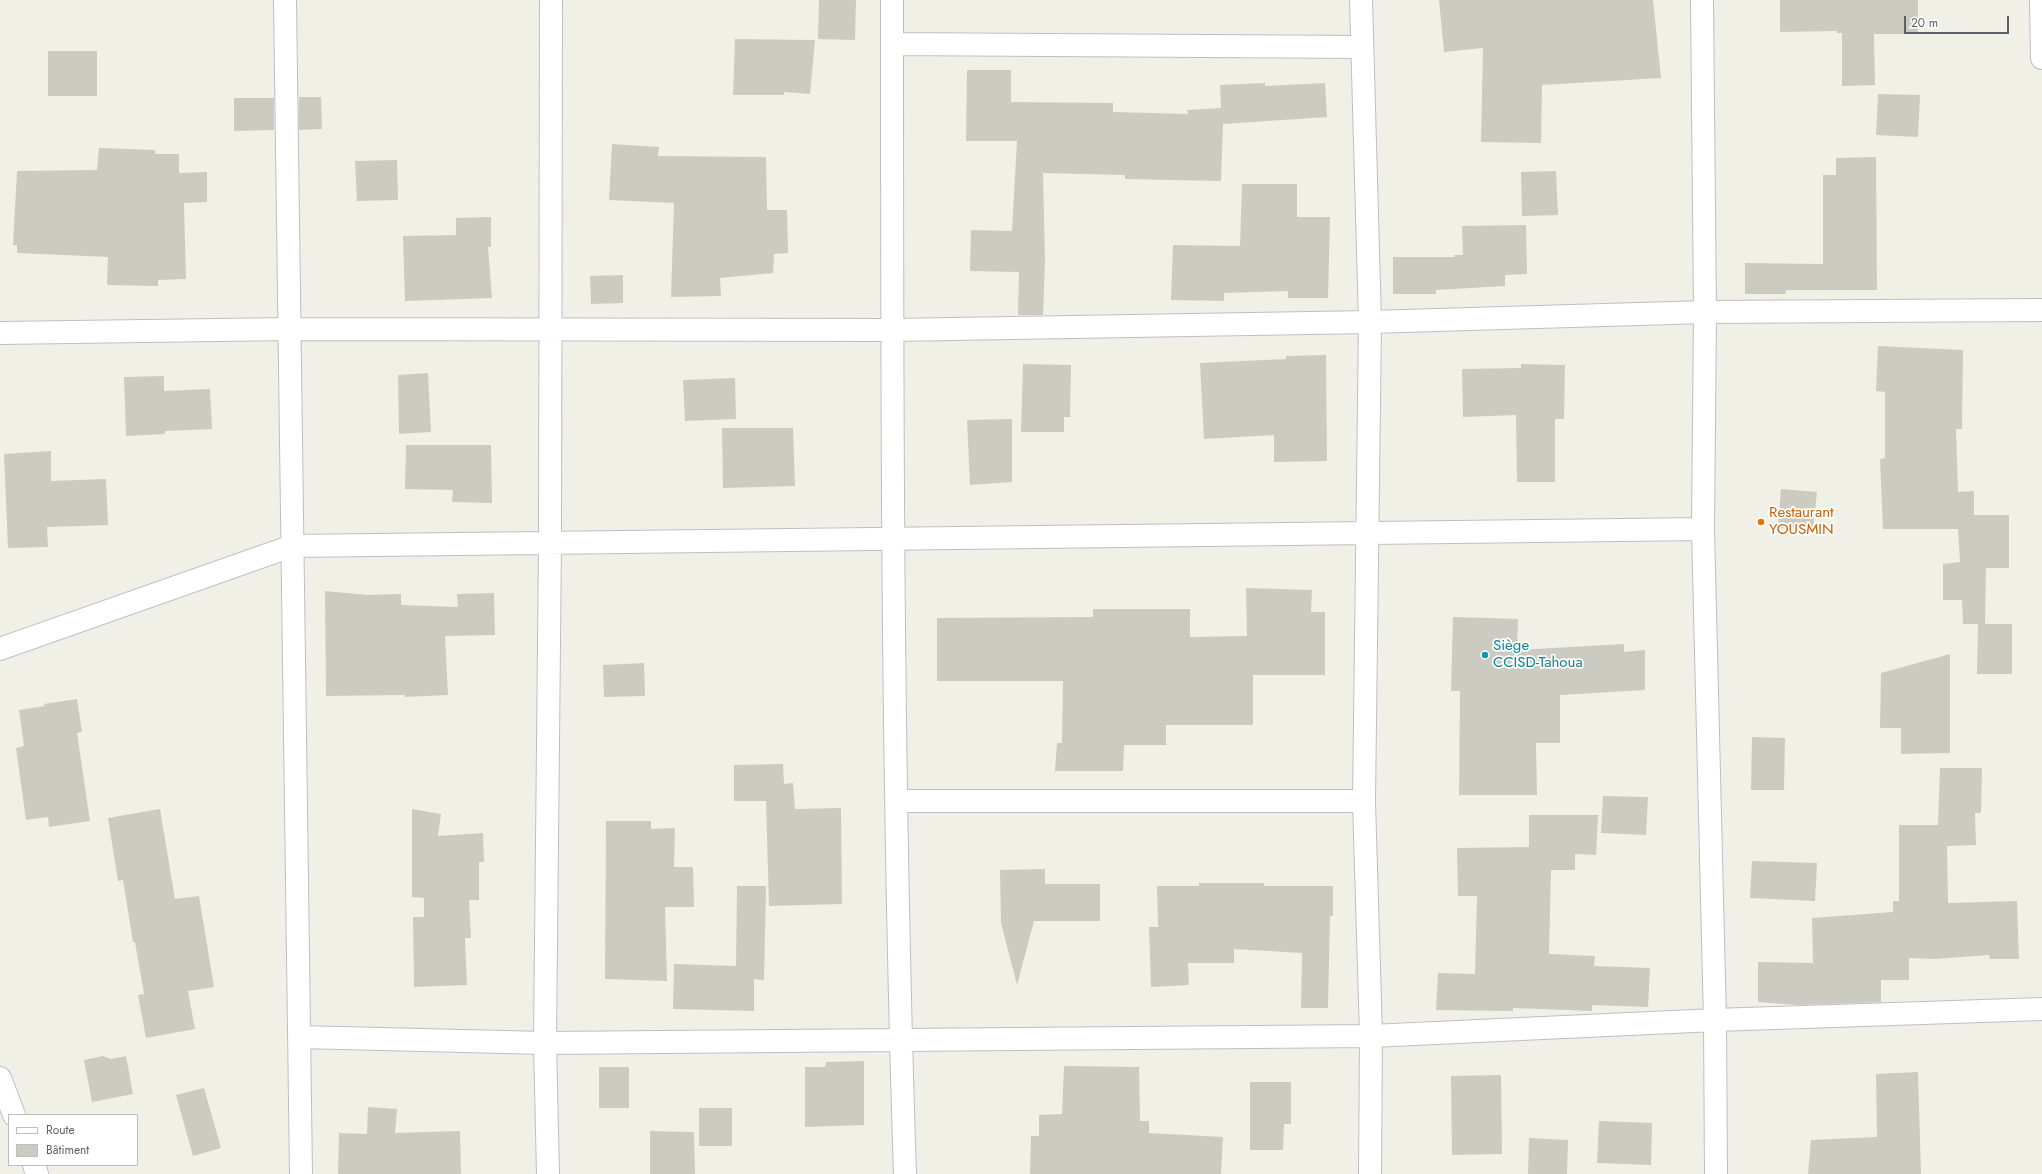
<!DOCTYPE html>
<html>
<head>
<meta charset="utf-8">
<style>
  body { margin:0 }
  #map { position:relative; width:2042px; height:1174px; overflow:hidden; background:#f1f0e6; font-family:Jost,sans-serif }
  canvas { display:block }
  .legend { position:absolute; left:8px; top:1114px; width:130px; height:52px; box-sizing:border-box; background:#fff; border:1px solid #bfbfc2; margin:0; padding:5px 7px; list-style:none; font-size:12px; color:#5e6067 }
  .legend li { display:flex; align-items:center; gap:8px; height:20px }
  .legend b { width:20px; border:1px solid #bfbfc2 }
  .scale { position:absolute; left:1904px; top:16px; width:105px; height:18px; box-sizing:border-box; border:2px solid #5e6067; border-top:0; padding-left:5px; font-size:12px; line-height:14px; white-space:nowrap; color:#5e6067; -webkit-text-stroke:3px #fff; paint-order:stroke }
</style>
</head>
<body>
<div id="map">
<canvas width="2042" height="1174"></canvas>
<ul class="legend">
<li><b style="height:5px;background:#fff"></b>Route</li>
<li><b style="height:11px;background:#cccbc2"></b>Bâtiment</li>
</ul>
<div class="scale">20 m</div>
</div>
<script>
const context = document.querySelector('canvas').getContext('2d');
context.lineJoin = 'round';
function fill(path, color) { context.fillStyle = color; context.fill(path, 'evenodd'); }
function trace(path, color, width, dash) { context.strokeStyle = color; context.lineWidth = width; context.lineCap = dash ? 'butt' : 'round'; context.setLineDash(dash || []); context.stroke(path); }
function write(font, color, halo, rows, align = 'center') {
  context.font = font + ' Jost,sans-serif'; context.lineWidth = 3.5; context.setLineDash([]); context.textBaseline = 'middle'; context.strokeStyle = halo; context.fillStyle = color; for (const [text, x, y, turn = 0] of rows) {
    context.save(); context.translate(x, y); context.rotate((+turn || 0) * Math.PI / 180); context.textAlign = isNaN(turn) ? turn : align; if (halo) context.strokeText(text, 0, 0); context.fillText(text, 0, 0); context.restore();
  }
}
fill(new Path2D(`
  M 819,0 L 856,0 L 855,40 L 818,39 Z
  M 1439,0 L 1653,0 L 1661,78 L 1542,85 L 1541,143 L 1481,142 L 1483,48 L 1444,52 Z
  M 1780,0 L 1918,0 L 1918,34 L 1874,34 L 1875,85 L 1842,86 L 1842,33 L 1837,33 L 1837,31 L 1780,32 Z
  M 735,39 L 815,40 L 810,94 L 784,92 L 784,95 L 733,95 Z
  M 48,51 L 97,51 L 97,96 L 48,96 Z
  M 967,70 L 1011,70 L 1011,102 L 1113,103 L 1113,112 L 1188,114 L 1187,110 L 1221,108 L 1220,85 L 1265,83 L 1265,86 L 1325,83 L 1327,117 L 1223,124 L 1221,181 L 1125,179 L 1125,175 L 1043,173 L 1045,261 L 1043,315 L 1018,315 L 1019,272 L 970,271 L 971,230 L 1012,231 L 1017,141 L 966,141 Z
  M 1878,94 L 1920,95 L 1918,137 L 1876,135 Z
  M 299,97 L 321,97 L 322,129 L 299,130 Z
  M 234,98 L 274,98 L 274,130 L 234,131 Z
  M 612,144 L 659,147 L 658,156 L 766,157 L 767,210 L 787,210 L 788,253 L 774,254 L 773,273 L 720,278 L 721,296 L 671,297 L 674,203 L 609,200 Z
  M 99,148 L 155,150 L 155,154 L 179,154 L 179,173 L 207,172 L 207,202 L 184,203 L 186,279 L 158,280 L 158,286 L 107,285 L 108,257 L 17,253 L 17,245 L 13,245 L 17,171 L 97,170 Z
  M 1876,157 L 1877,290 L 1786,290 L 1785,294 L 1745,294 L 1745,263 L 1823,264 L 1823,175 L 1836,175 L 1836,158 Z
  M 397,160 L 398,200 L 357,201 L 355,161 Z
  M 1556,171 L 1558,215 L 1522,216 L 1521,172 Z
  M 1242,184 L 1297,184 L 1297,217 L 1330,217 L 1328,298 L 1288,298 L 1288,291 L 1224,293 L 1224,301 L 1171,300 L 1173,245 L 1240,246 Z
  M 491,217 L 491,247 L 488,247 L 492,298 L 405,301 L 403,236 L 456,235 L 456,218 Z
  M 1526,225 L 1527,274 L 1505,275 L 1505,286 L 1436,290 L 1436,294 L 1393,294 L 1393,257 L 1454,257 L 1454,255 L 1463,255 L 1462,226 Z
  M 623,275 L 623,303 L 591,304 L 590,276 Z
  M 1878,346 L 1963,350 L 1962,429 L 1956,429 L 1958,492 L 1974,491 L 1974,515 L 2009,515 L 2009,568 L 1986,568 L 1985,624 L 1963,624 L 1962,600 L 1943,600 L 1943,564 L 1960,562 L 1958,529 L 1883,529 L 1880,459 L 1885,458 L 1885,392 L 1876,391 Z
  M 1326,355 L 1327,461 L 1274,462 L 1274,435 L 1204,439 L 1200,363 L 1286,359 L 1286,356 Z
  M 1023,364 L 1071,365 L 1070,417 L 1064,417 L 1064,432 L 1021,432 Z
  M 1521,364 L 1565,365 L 1564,419 L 1555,419 L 1555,482 L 1517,482 L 1516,415 L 1463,417 L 1462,369 L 1521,368 Z
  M 428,373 L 431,432 L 399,434 L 398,375 Z
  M 164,376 L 164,391 L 210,389 L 212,429 L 165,431 L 165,434 L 126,436 L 124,377 Z
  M 735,378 L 736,419 L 685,421 L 683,380 Z
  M 1012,419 L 1012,482 L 970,485 L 967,420 Z
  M 722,428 L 793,428 L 795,486 L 723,488 Z
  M 406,445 L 491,445 L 492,503 L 452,502 L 453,490 L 405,489 Z
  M 51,451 L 51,481 L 106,479 L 108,525 L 47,527 L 48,547 L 8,548 L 4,454 Z
  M 1781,489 L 1817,492 L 1813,529 L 1778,528 Z
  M 1246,588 L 1312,590 L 1311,612 L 1325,612 L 1325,675 L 1253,675 L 1253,725 L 1166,725 L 1166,745 L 1124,745 L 1123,771 L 1055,771 L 1057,743 L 1062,743 L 1063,681 L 937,681 L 937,618 L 1093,617 L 1093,609 L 1190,609 L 1190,637 L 1247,636 Z
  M 325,591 L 367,595 L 401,594 L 401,605 L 458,607 L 457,594 L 494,593 L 495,635 L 445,636 L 448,695 L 405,697 L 405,695 L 326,696 Z
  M 1453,617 L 1518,619 L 1517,650 L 1624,644 L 1624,652 L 1645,650 L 1645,690 L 1560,695 L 1560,743 L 1536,743 L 1537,795 L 1459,795 L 1460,691 L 1451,691 Z
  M 1978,624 L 2012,624 L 2012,674 L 1977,674 Z
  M 1950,654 L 1950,753 L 1901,754 L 1901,728 L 1880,728 L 1881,673 Z
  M 644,663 L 645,696 L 604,697 L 603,665 Z
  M 77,699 L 82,732 L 77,733 L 90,821 L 49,827 L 48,817 L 26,820 L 16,748 L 24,746 L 19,710 L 45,706 L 44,704 Z
  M 1752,737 L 1785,738 L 1784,790 L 1751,790 Z
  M 783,764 L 784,784 L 793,783 L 795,809 L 841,808 L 842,904 L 769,906 L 766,801 L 734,801 L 734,765 Z
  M 1940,768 L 1982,768 L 1981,813 L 1975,813 L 1976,845 L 1947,846 L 1948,903 L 2017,901 L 2019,959 L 1990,959 L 1989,955 L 1935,959 L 1909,958 L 1909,980 L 1881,980 L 1881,1002 L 1797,1005 L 1758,1002 L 1758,962 L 1813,963 L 1812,918 L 1893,912 L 1893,901 L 1899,901 L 1899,825 L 1938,825 Z
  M 1603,796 L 1648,797 L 1646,835 L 1601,833 Z
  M 160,809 L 175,899 L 199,896 L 214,987 L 188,991 L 195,1029 L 146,1038 L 138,995 L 144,994 L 135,942 L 133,942 L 123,880 L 118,881 L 108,818 Z
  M 412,809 L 441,814 L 438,836 L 483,833 L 484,862 L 479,862 L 479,900 L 469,900 L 471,938 L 465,938 L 467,985 L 414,987 L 413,917 L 424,917 L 424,898 L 412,897 Z
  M 1529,815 L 1598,815 L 1596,855 L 1575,854 L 1575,870 L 1551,870 L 1549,954 L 1595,956 L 1594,966 L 1650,968 L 1648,1007 L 1592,1005 L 1592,1011 L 1513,1008 L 1513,1011 L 1436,1010 L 1438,973 L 1475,974 L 1477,896 L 1458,896 L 1457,848 L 1529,847 Z
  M 606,821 L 651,821 L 651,829 L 675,828 L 674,867 L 693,867 L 694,907 L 665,907 L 667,981 L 605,979 Z
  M 1752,861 L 1817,863 L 1815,901 L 1750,898 Z
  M 1045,869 L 1045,884 L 1100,884 L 1100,921 L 1034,921 L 1017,985 L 1001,923 L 1000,870 Z
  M 1199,883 L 1264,883 L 1264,886 L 1333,886 L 1333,916 L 1330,916 L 1328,1008 L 1301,1008 L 1302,953 L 1234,949 L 1234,963 L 1188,963 L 1189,985 L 1151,987 L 1149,927 L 1158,927 L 1157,886 L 1199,886 Z
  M 737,886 L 766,886 L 764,980 L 754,979 L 754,1011 L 673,1009 L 674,964 L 736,966 Z
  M 103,1056 L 111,1059 L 126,1056 L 133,1094 L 92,1102 L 84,1060 Z
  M 864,1061 L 864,1125 L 805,1127 L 805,1067 L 825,1067 L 826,1062 Z
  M 1064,1066 L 1139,1067 L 1140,1121 L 1149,1121 L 1149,1133 L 1223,1137 L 1221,1174 L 1030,1174 L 1031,1136 L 1039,1136 L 1039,1115 L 1062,1114 Z
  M 599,1067 L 629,1067 L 629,1108 L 599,1108 Z
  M 1918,1072 L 1921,1174 L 1808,1174 L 1811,1140 L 1877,1137 L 1876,1074 Z
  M 1501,1075 L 1502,1154 L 1452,1155 L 1451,1076 Z
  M 1250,1082 L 1291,1082 L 1291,1124 L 1284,1124 L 1283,1150 L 1250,1150 Z
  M 204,1088 L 221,1148 L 193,1156 L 176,1095 Z
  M 368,1107 L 397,1109 L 395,1133 L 460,1131 L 461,1174 L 338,1174 L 339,1133 L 367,1134 Z
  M 699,1108 L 732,1108 L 732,1146 L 699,1146 Z
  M 1599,1121 L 1652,1123 L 1651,1165 L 1597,1163 Z
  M 650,1131 L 694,1132 L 695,1174 L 650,1174 Z
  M 1529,1138 L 1568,1140 L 1567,1174 L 1528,1174 Z`), '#cccbc2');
const minor = new Path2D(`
  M 285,0 L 301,1174
  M 892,0 C 892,391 892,783 905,1174
  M 1361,0 L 1370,322 L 1364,801 L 1371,1036 L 1370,1174
  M 1702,0 L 1705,312 L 1703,529 L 1715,1020 L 1716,1174
  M 2041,0 L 2042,58
  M 892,44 L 1362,47
  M 0,333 L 289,329 L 893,330 L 1370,322 L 1705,312 L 2042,310
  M 0,649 L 292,546 L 1703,529
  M 898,801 L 1364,801
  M 299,1037 L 545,1043 L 1371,1036 L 1715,1020 L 2042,1009
  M 0,1078 L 14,1115
  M 34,1165 L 37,1174
  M 548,1174 L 545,1043 L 550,542 L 551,0`);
trace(minor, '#bebfc5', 24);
trace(minor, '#fff', 22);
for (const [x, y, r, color] of [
  [1761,522,4,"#e8710a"],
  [1485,655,4,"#0f9aa8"]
]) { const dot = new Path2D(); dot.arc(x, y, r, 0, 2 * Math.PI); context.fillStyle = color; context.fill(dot); trace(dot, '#fff', 1.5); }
write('15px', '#c56008', '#fff', [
  ["Restaurant",1769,513],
  ["YOUSMIN",1769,530]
], 'left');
write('15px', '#0d838f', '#fff', [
  ["Siège",1493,646],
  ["CCISD-Tahoua",1493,663]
], 'left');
</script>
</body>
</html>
